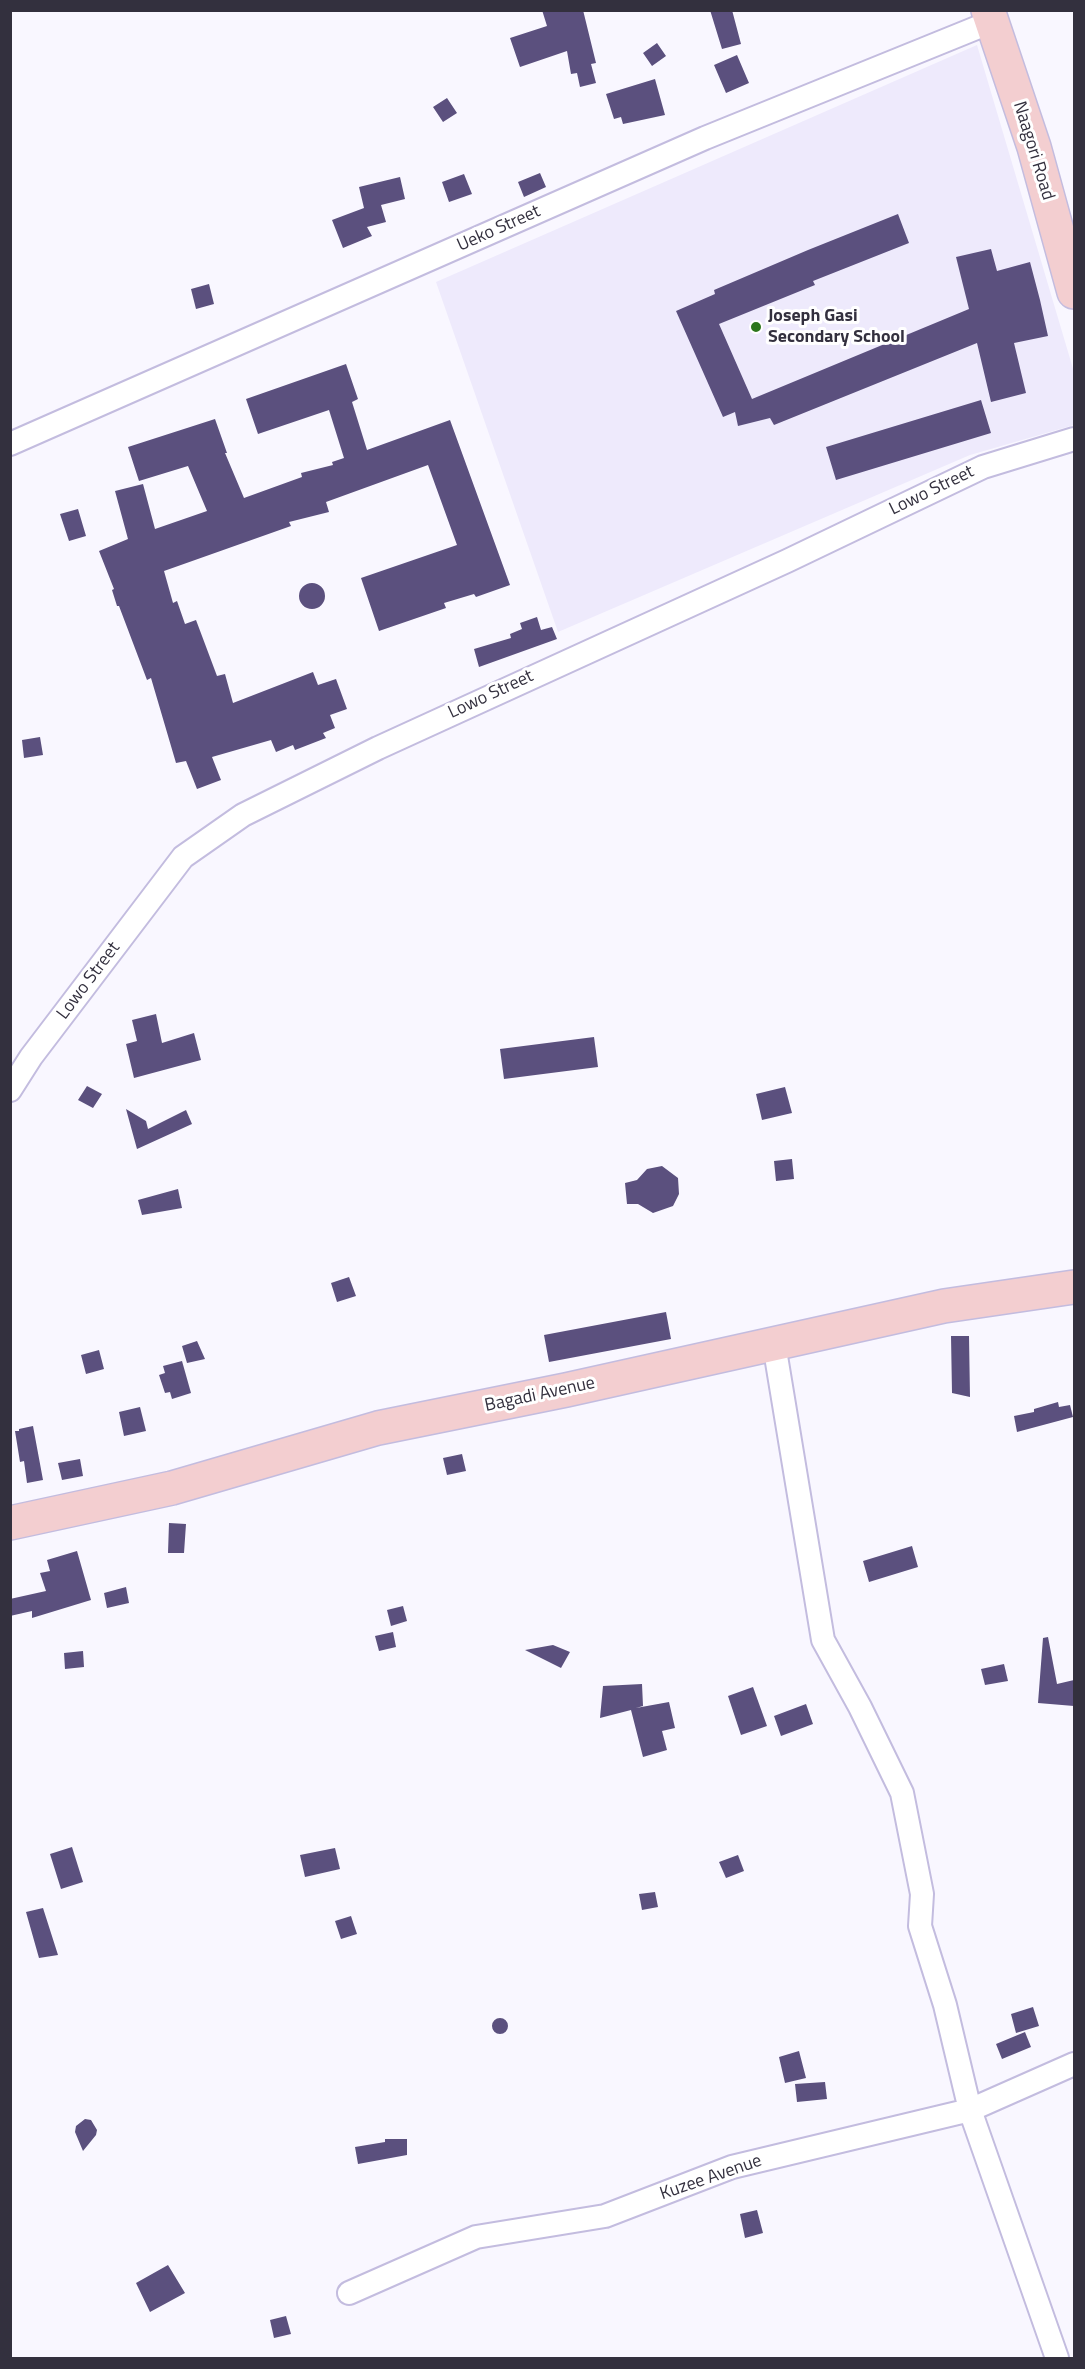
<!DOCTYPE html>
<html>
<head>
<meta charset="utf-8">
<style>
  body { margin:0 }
  #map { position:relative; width:1085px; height:2369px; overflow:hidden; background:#f9f7ff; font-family:"Titillium Web",sans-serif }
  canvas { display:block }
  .frame { position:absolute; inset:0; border:12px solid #33303e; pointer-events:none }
</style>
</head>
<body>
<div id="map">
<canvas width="1085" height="2369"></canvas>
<div class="frame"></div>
</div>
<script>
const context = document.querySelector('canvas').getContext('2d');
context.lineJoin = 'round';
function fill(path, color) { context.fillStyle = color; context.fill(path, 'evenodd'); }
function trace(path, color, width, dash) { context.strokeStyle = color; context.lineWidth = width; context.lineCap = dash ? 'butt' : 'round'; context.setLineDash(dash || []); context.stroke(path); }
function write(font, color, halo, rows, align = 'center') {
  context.font = font + ' "Titillium Web",sans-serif'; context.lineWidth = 6; context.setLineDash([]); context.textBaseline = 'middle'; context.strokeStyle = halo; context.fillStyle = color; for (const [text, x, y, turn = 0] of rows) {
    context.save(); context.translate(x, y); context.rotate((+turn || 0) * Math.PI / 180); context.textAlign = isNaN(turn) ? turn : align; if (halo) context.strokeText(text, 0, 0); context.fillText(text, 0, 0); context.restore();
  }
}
fill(new Path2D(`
  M 977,45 L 1074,372 L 1074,425 L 970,455 L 558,632 L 436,282 Z`), '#eeeafc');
fill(new Path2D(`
  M 542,10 L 583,10 L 596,63 L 591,64 L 596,83 L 580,87 L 577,73 L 571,74 L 567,51 L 520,67 L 510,38 L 547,26 Z
  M 710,10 L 732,10 L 741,44 L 722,49 Z
  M 657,43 L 666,56 L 652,66 L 643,53 Z
  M 737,55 L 749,83 L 726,93 L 714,65 Z
  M 655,79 L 665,115 L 623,124 L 621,117 L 614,119 L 606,94 Z
  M 447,98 L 457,113 L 443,122 L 433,107 Z
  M 540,173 L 546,187 L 524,197 L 518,182 Z
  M 464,174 L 472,194 L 449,202 L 442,182 Z
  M 400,177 L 405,199 L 381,205 L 386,222 L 367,227 L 372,236 L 343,248 L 332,220 L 364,208 L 359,187 Z
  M 898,214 L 909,243 L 813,281 L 815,285 L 719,324 L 752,399 L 969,309 L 956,257 L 991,249 L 997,271 L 1030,262 L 1040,300 L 1048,336 L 1014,343 L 1026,393 L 991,402 L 977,343 L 774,425 L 770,418 L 738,426 L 735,412 L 723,417 L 676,311 L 715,294 L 714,290 L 808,250 Z
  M 209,284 L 214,304 L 196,309 L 191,289 Z
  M 346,364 L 358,399 L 352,402 L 367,450 L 450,420 L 510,585 L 476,597 L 474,594 L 444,603 L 446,608 L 379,631 L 361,578 L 457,545 L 428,465 L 326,502 L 329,512 L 289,522 L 291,526 L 164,571 L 173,603 L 177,601 L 185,624 L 196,620 L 217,676 L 225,674 L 233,703 L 313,672 L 318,685 L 336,679 L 347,709 L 330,715 L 335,728 L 323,733 L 326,738 L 295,750 L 293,745 L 276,752 L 271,740 L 212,757 L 221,780 L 197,789 L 186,761 L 176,763 L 151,678 L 147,680 L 119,606 L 117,606 L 112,590 L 114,589 L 99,551 L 128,539 L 115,491 L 143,484 L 155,529 L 207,511 L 188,466 L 139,481 L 128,447 L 215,419 L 227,453 L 225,453 L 244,498 L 302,477 L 301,473 L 333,465 L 332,462 L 344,458 L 329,410 L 258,434 L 246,399 Z
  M 981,400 L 991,433 L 836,480 L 826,447 Z
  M 78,509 L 86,536 L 69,541 L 60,514 Z
  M299 596a13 13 0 1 1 26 0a13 13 0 1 1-26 0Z
  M 537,617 L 541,630 L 552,627 L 557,639 L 479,667 L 474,649 L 511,638 L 510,634 L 522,629 L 520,623 Z
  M 40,737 L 43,755 L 24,758 L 22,740 Z
  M 156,1014 L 162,1043 L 194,1033 L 201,1060 L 134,1078 L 126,1044 L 137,1041 L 132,1020 Z
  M 594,1037 L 598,1067 L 504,1079 L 500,1049 Z
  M 87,1086 L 102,1094 L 93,1108 L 78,1100 Z
  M 785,1087 L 792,1113 L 762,1120 L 756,1094 Z
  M 126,1109 L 146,1121 L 148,1129 L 186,1110 L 192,1124 L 137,1149 Z
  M 792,1159 L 794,1179 L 776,1181 L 774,1161 Z
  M 662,1166 L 678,1178 L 679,1194 L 673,1206 L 653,1213 L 638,1204 L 627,1204 L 625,1183 L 637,1180 L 647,1169 Z
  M 178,1189 L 182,1208 L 142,1215 L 138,1200 Z
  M 349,1277 L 356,1296 L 337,1302 L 331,1283 Z
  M 666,1312 L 671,1339 L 549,1362 L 544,1335 Z
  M 951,1336 L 969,1336 L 970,1397 L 952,1393 Z
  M 197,1341 L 205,1359 L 187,1363 L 182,1346 Z
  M 99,1350 L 104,1369 L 86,1374 L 81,1355 Z
  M 182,1361 L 191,1393 L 172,1399 L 170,1392 L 165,1393 L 159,1375 L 165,1373 L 163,1366 Z
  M 1058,1402 L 1059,1407 L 1070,1405 L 1073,1417 L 1017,1432 L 1014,1416 L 1034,1412 L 1034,1409 Z
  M 140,1407 L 146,1431 L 124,1436 L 119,1412 Z
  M 33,1426 L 43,1480 L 27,1483 L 24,1461 L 20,1462 L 15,1431 L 19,1431 L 19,1429 Z
  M 462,1454 L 466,1471 L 447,1475 L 443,1458 Z
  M 80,1459 L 83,1476 L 62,1480 L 58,1463 Z
  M 169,1523 L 186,1524 L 184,1553 L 168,1553 Z
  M 912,1546 L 918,1567 L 869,1582 L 863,1561 Z
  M 77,1551 L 91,1600 L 32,1618 L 32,1611 L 10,1616 L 10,1599 L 46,1591 L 40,1573 L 50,1571 L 47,1560 Z
  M 126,1587 L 129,1603 L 107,1608 L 104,1593 Z
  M 403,1606 L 407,1621 L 391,1626 L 387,1610 Z
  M 393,1632 L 396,1647 L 379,1651 L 375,1636 Z
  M 1048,1637 L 1057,1684 L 1074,1680 L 1074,1706 L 1038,1703 L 1043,1638 Z
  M 553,1645 L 570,1652 L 561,1668 L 525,1650 Z
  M 83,1651 L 84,1667 L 65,1669 L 64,1653 Z
  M 1004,1664 L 1008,1681 L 985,1685 L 981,1669 Z
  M 642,1684 L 643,1706 L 636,1708 L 669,1702 L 675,1728 L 662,1731 L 667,1750 L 643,1757 L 631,1710 L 600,1718 L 603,1686 Z
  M 753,1687 L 767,1726 L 741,1735 L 728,1696 Z
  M 806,1704 L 813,1724 L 781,1736 L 774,1716 Z
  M 72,1847 L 83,1882 L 61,1889 L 50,1854 Z
  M 335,1848 L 340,1869 L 305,1877 L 300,1855 Z
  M 738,1855 L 744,1871 L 726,1878 L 719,1862 Z
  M 655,1892 L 658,1907 L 642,1910 L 639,1894 Z
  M 43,1908 L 58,1955 L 39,1958 L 26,1912 Z
  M 351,1916 L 357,1934 L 341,1939 L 335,1921 Z
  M 1033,2007 L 1039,2026 L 1016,2033 L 1011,2014 Z
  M492 2026a8 8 0 1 1 16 0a8 8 0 1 1-16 0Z
  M 1025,2032 L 1031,2047 L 1002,2059 L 996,2044 Z
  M 799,2051 L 806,2078 L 785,2083 L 779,2057 Z
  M 825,2082 L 827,2099 L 797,2102 L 795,2084 Z
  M 85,2119 L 91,2120 L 97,2130 L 96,2135 L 83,2151 L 75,2132 L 76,2126 Z
  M 385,2139 L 407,2139 L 407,2155 L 358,2164 L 355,2147 L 385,2142 Z
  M 757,2210 L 763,2233 L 745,2238 L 740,2214 Z
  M 168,2265 L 185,2293 L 150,2312 L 136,2283 Z
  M 286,2316 L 291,2334 L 274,2338 L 270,2320 Z`), '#5b507e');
const street = new Path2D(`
  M 10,444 L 705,138 L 991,22
  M 10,1090 L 31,1057 L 183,857 L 243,815 L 378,748 L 787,561 L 983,467 L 1074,439
  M 774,1344 L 823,1640 L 860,1707 L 902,1793 L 922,1894 L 920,1926 L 945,2005 L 970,2110 L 1057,2358
  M 349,2293 L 476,2237 L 605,2216 L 732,2167 L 970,2110 L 1074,2064`);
const secondary = new Path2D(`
  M 988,10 L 1034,147 L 1074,292
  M 10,1523 L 172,1488 L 378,1428 L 566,1390 L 944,1306 L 1074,1287`);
trace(street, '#c3bcdf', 26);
trace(secondary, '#c3bcdf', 36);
trace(street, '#fff', 22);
trace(secondary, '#f3ced0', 33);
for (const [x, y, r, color] of [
  [756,327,6,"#2c761b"]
]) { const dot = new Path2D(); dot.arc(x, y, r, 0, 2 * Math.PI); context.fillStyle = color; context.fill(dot); trace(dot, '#fff', 2); }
write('18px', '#33303e', '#fff', [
  ["Naagori Road",1033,151,73],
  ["Ueko Street",499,229,-24],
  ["Lowo Street",932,491,-26],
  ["Lowo Street",491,695,-25],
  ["Lowo Street",89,981,-53],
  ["Bagadi Avenue",540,1395,-12],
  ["Kuzee Avenue",711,2178,-19]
]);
write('bold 18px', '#33303e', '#fff', [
  ["Joseph Gasi",768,317],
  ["Secondary School",768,338]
], 'left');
</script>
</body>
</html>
